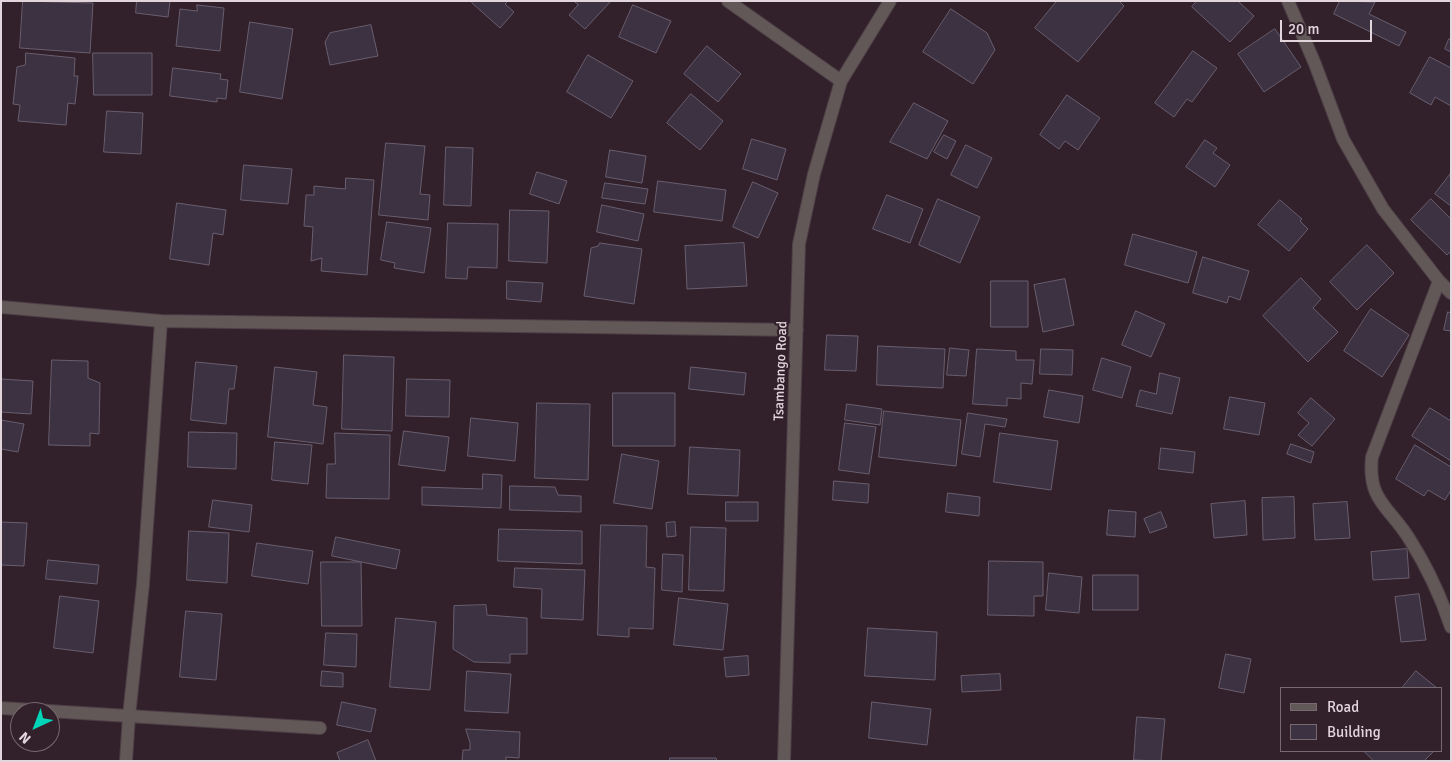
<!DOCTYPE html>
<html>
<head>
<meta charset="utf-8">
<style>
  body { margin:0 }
  #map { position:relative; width:1452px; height:762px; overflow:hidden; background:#32212a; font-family:Signika,sans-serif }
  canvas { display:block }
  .frame { position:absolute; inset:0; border:2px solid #e2d6dc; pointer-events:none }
  .legend { position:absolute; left:1280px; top:687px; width:162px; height:65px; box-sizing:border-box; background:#32212a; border:1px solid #786971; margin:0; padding:6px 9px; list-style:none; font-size:15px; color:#e2d6dc }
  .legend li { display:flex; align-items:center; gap:10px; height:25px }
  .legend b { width:25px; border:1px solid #786971 }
  .north { position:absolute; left:10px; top:702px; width:50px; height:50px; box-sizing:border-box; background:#32212a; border:1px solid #786971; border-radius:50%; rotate:223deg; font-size:14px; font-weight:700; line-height:20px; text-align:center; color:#e2d6dc }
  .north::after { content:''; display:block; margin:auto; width:18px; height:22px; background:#00d5b7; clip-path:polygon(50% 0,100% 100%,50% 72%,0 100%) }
  .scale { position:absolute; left:1280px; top:20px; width:92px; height:22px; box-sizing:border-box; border:2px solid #e2d6dc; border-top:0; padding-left:6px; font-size:15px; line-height:18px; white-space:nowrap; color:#e2d6dc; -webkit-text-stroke:4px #32212a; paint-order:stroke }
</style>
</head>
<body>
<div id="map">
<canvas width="1452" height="762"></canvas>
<div class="frame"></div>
<ul class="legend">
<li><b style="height:6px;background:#625857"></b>Road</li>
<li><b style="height:14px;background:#3c3242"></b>Building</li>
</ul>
<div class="north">N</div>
<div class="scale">20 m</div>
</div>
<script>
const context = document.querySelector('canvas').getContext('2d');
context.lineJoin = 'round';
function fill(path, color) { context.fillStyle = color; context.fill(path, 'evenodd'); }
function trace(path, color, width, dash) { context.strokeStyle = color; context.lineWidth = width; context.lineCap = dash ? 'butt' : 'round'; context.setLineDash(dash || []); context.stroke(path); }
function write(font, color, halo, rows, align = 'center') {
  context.font = font + ' Signika,sans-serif'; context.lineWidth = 4.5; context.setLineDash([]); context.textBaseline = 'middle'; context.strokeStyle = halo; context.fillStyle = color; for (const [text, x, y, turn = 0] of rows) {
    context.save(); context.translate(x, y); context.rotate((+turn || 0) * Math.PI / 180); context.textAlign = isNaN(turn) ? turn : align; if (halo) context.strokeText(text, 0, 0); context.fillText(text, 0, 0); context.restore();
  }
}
const building = new Path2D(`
  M 23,1 L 93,3 L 90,53 L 20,48 Z
  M 137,1 L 170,1 L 168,17 L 136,13 Z
  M 473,1 L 508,1 L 505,4 L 514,12 L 500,28 L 472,3 Z
  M 574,1 L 611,1 L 585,29 L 569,15 L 578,5 Z
  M 1057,1 L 1119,1 L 1124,6 L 1078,62 L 1035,28 Z
  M 1197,1 L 1238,1 L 1254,16 L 1230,42 L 1192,7 Z
  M 1340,1 L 1375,2 L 1369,14 L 1406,32 L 1399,46 L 1334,14 Z
  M 197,5 L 224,8 L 220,51 L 176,46 L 180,9 L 197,11 Z
  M 633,5 L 671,21 L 656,53 L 619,37 Z
  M 951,9 L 987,33 L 995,50 L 973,84 L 923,52 Z
  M 250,22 L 293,29 L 282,99 L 240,92 Z
  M 371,25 L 378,56 L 330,65 L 325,42 L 330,33 Z
  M 1275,29 L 1301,67 L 1264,92 L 1238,54 Z
  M 1449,39 L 1451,39 L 1451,52 L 1445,49 Z
  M 707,46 L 741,74 L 718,102 L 684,74 Z
  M 1193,51 L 1217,68 L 1192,102 L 1187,99 L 1174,117 L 1155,103 Z
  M 26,53 L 75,58 L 74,76 L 78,76 L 75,104 L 68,103 L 66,125 L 18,121 L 20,105 L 13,104 L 17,67 L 25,65 Z
  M 93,53 L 152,53 L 152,95 L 94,95 Z
  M 588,55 L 633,81 L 611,118 L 567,92 Z
  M 1430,57 L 1451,68 L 1451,106 L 1435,97 L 1431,105 L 1410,93 Z
  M 173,68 L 221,74 L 220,79 L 228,80 L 226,99 L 217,98 L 217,102 L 170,96 Z
  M 691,94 L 723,121 L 700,150 L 667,123 Z
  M 1067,95 L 1100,118 L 1078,150 L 1065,141 L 1059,149 L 1040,135 Z
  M 914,103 L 948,121 L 927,159 L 890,142 Z
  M 107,111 L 143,113 L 141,154 L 104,152 Z
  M 944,135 L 956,141 L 947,159 L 934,152 Z
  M 752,139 L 786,149 L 777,180 L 743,169 Z
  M 1205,140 L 1217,148 L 1213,153 L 1230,165 L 1215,187 L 1186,167 Z
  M 386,143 L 425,146 L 420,194 L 430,195 L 428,220 L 379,215 Z
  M 966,145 L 992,158 L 977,188 L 951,175 Z
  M 446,147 L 473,148 L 471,206 L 444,205 Z
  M 610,150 L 646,156 L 642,183 L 606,177 Z
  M 244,165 L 292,169 L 288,204 L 241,200 Z
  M 537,172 L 567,181 L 559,204 L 530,194 Z
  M 1451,173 L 1451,206 L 1435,194 Z
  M 346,178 L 374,180 L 367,275 L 321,271 L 322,258 L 311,261 L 313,227 L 304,226 L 306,195 L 314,195 L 314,186 L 345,189 Z
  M 658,181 L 726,190 L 722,221 L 654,212 Z
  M 753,182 L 778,193 L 758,238 L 733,227 Z
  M 605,183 L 648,189 L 645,204 L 602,198 Z
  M 887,195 L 923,209 L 910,243 L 873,229 Z
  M 938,199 L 980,217 L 960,263 L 919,245 Z
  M 1431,199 L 1451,219 L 1451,251 L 1447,255 L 1411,220 Z
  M 1280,200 L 1302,219 L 1300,221 L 1308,229 L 1289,251 L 1258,225 Z
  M 177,203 L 226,210 L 223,235 L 213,233 L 209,265 L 170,259 Z
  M 602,205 L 644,214 L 638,241 L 597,232 Z
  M 510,210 L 549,211 L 547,263 L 509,261 Z
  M 387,222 L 431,228 L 424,273 L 394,268 L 395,263 L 381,260 Z
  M 448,223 L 498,224 L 497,268 L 468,267 L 467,279 L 446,278 Z
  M 1133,234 L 1197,252 L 1188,283 L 1125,265 Z
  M 600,243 L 642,249 L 634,304 L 584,296 L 591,248 L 598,246 Z
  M 744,243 L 747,286 L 687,289 L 685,246 Z
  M 1367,245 L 1394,273 L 1357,310 L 1330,282 Z
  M 1203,257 L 1249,271 L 1240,300 L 1229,296 L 1227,303 L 1193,293 Z
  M 1301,278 L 1321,299 L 1313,308 L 1338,332 L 1308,362 L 1263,316 Z
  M 1065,279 L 1074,325 L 1043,332 L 1034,285 Z
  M 507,281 L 543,283 L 541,302 L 507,299 Z
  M 991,281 L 1028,281 L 1028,327 L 991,327 Z
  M 1371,309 L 1409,335 L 1382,377 L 1344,351 Z
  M 1136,311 L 1165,324 L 1151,357 L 1122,345 Z
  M 1448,312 L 1451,313 L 1451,331 L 1444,330 Z
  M 827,335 L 858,336 L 856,371 L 825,370 Z
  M 878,346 L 945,349 L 943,388 L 877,385 Z
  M 950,348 L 969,350 L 966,376 L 947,375 Z
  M 977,349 L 1016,351 L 1016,360 L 1034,360 L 1032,384 L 1021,383 L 1021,399 L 1007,398 L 1007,406 L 973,404 Z
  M 1041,349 L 1073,350 L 1072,375 L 1040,374 Z
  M 344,355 L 394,357 L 392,431 L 342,429 Z
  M 1102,358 L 1131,367 L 1122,398 L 1093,390 Z
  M 52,360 L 88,361 L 88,378 L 100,383 L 99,434 L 90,433 L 90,446 L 49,445 Z
  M 196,362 L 237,366 L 234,389 L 229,389 L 226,424 L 191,420 Z
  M 275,367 L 317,372 L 313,405 L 327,407 L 323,444 L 268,437 Z
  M 691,367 L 746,373 L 744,395 L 689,389 Z
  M 1160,373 L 1180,378 L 1172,414 L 1136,406 L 1140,390 L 1156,394 Z
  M 1,379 L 33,381 L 31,414 L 1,412 Z
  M 407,379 L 450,380 L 449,417 L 406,416 Z
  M 1049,390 L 1083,396 L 1079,423 L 1044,417 Z
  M 613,393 L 675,393 L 675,446 L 613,446 Z
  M 1230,397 L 1265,403 L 1259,435 L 1224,429 Z
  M 1311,398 L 1335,419 L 1312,446 L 1298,435 L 1309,423 L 1298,413 Z
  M 537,403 L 590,404 L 588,480 L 535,478 Z
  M 847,404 L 882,409 L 880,425 L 845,420 Z
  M 1430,408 L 1451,421 L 1451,461 L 1412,436 Z
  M 884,411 L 961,420 L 956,466 L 879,457 Z
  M 968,413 L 1007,419 L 1005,427 L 985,424 L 980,457 L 962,454 Z
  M 471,418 L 518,423 L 515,461 L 468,456 Z
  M 1,420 L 24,424 L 18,452 L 1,449 Z
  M 845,423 L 876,427 L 869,474 L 839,470 Z
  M 404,431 L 449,437 L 445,471 L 399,465 Z
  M 189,432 L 237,433 L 236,469 L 188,467 Z
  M 335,433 L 390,435 L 389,499 L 326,498 L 327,464 L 335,464 Z
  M 1000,433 L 1058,441 L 1051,490 L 994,482 Z
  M 275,442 L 312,445 L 308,484 L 272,480 Z
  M 1291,444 L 1314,452 L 1311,463 L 1287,454 Z
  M 1415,445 L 1451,467 L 1451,490 L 1445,500 L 1428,490 L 1424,496 L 1396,479 Z
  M 690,447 L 740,450 L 738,496 L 688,494 Z
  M 1161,448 L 1195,452 L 1193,473 L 1159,469 Z
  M 622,454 L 659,461 L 652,509 L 614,503 Z
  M 483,474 L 502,475 L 501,508 L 422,505 L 422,487 L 482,489 Z
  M 834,481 L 869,484 L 868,503 L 833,500 Z
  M 510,486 L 555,487 L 558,495 L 581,496 L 581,512 L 510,510 Z
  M 948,493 L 980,497 L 979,516 L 946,512 Z
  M 1294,497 L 1295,538 L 1263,540 L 1262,498 Z
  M 213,500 L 252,505 L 249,532 L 209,527 Z
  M 1245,501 L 1247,535 L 1214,538 L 1211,504 Z
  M 726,502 L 758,502 L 758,521 L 726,521 Z
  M 1347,502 L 1350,538 L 1315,540 L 1313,504 Z
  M 1109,510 L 1136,512 L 1135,537 L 1107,535 Z
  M 1161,512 L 1167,527 L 1150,533 L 1144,519 Z
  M 1,522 L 27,523 L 24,566 L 1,565 Z
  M 675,522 L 676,536 L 667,537 L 666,523 Z
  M 601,525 L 647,526 L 646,567 L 655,568 L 653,629 L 629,628 L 629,637 L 598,635 Z
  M 691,527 L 726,528 L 724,591 L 689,590 Z
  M 499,529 L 582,531 L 582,564 L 498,561 Z
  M 189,531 L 229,533 L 227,583 L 187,580 Z
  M 336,537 L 400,550 L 396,569 L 332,556 Z
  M 257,543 L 313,551 L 308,584 L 252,576 Z
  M 1407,549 L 1409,578 L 1373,580 L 1371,552 Z
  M 663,554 L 683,555 L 682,592 L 662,590 Z
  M 48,560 L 99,565 L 97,584 L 46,579 Z
  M 989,561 L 1043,562 L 1043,596 L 1034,596 L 1034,616 L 988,615 Z
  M 321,562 L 361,562 L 362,626 L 322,626 Z
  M 515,568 L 585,570 L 583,620 L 541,618 L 542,589 L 514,587 Z
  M 1049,573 L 1082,577 L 1079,613 L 1046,610 Z
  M 1093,575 L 1138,575 L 1138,610 L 1093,610 Z
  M 1419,594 L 1426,640 L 1401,642 L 1395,597 Z
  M 60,596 L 99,601 L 93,653 L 54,648 Z
  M 679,598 L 728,604 L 723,650 L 674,645 Z
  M 486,605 L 487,615 L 527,618 L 527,654 L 510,654 L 510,663 L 474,662 L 453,649 L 454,606 Z
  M 186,611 L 222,614 L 216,680 L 180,677 Z
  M 396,618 L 436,622 L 430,690 L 390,687 Z
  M 868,628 L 937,632 L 935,680 L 865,676 Z
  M 326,633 L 357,634 L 356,667 L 324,665 Z
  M 1226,654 L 1251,659 L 1244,693 L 1219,688 Z
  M 748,656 L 749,675 L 726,677 L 724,658 Z
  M 322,671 L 343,673 L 343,687 L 321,686 Z
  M 467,671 L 511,674 L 508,713 L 465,711 Z
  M 1416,671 L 1437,688 L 1402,688 Z
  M 1000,674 L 1001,690 L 962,692 L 961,676 Z
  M 342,702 L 376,709 L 371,732 L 337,725 Z
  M 872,702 L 931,709 L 927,745 L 869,738 Z
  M 1137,717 L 1165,719 L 1161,761 L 1134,760 Z
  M 466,729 L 520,732 L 519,758 L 506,757 L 506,761 L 462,761 L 463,750 L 470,750 L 470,743 Z
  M 368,740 L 376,761 L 340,761 L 337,753 Z
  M 1364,751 L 1434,751 L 1424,761 L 1374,761 Z
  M 670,758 L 716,758 L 717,761 L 670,761 Z`);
fill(building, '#3c3242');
trace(building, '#695e6f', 1);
const minor = new Path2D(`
  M 728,1 L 841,81
  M 1288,1 L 1315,64 L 1343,139 L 1383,209 L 1439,281 L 1451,293
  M 1439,281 L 1372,457 C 1367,501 1390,507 1410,540 C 1427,567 1441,597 1451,627
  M 1,307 L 161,321 L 797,330
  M 1,708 L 320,728
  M 126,761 L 129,716 L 143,584 L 161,321
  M 784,761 L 799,244 L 814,174 L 841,81 L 890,1`);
trace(minor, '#4e3e46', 14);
trace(minor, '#625857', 12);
write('14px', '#e2d6dc', '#32212a', [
  ["Tsambango Road",781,371,-88]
]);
</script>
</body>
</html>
